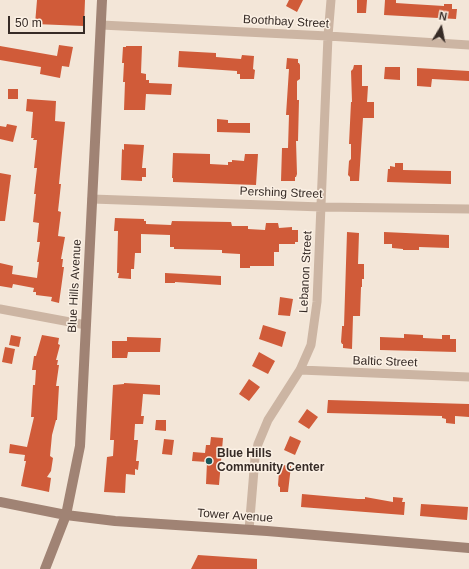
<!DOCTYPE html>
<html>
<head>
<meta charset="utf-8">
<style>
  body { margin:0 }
  #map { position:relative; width:469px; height:569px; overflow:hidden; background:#f3e6d8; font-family:Arial,sans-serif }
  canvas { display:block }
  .north { position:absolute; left:421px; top:8px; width:40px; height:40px; -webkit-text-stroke:3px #fbf0e4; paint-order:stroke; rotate:10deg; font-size:11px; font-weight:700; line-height:16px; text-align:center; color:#362b26 }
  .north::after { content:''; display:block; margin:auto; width:14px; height:18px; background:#362b26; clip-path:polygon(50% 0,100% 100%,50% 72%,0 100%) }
  .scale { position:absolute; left:8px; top:16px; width:77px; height:18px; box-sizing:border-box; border:2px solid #362b26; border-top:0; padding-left:5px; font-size:12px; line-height:14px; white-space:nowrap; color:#362b26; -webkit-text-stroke:3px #fbf0e4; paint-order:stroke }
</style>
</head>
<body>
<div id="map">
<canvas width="469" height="569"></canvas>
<div class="north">N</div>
<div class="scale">50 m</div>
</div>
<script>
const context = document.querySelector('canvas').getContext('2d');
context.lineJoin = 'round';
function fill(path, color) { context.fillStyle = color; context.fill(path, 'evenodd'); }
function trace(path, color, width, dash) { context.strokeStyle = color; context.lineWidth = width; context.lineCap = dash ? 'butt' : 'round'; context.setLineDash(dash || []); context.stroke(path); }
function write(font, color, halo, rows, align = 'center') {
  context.font = font + ' Arial,sans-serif'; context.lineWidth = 3; context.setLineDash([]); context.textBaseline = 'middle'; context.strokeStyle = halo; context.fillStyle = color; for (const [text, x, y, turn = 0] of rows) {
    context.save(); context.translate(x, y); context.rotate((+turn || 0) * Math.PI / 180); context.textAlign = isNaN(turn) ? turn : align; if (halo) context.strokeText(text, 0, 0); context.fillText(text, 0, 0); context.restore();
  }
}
fill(new Path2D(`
  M 37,0 L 85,0 L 84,26 L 35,24 Z
  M 289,0 L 303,0 L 297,12 L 286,6 Z
  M 357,0 L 367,0 L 366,13 L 357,13 Z
  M 385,0 L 396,0 L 396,3 L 411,4 L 444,6 L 444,4 L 452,4 L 452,9 L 457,9 L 456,19 L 384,15 Z
  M 59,45 L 73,47 L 69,67 L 62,66 L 60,78 L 40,74 L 41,67 L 0,60 L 0,46 L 57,56 Z
  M 126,46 L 142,46 L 141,73 L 146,74 L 146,80 L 149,80 L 149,83 L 172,84 L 171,95 L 146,94 L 145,110 L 124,110 L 125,82 L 123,82 L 124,63 L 122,63 L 123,47 L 126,47 Z
  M 179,51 L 216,53 L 216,57 L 241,59 L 242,55 L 254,56 L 253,69 L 255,70 L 254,79 L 240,79 L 240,74 L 237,74 L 237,71 L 178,67 Z
  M 287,58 L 298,59 L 298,63 L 299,63 L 300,65 L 300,79 L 297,81 L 297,100 L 299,100 L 298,141 L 296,141 L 297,174 L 296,177 L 295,177 L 295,181 L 281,181 L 282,148 L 288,148 L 289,115 L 286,115 L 289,69 L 286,69 Z
  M 354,65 L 362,65 L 362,86 L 368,86 L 367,102 L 374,102 L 374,118 L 363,118 L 359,181 L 350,181 L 350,177 L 348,175 L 349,161 L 351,159 L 351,144 L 349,144 L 351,102 L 352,102 L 351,71 L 353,69 Z
  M 385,67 L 400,67 L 400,80 L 384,79 Z
  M 417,68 L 469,71 L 469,81 L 432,79 L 431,87 L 417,86 Z
  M 8,89 L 18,89 L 18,99 L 8,99 Z
  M 27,99 L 56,101 L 55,121 L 65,122 L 59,184 L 61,184 L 58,211 L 61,212 L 58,236 L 65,237 L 61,259 L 63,259 L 62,267 L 64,267 L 59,303 L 51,301 L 52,297 L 36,295 L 36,292 L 33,292 L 34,288 L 13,284 L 12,288 L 0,286 L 0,263 L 13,266 L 12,274 L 37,278 L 39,262 L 37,262 L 40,242 L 37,242 L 39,223 L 33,222 L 36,194 L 34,194 L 37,168 L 34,168 L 37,140 L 33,140 L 34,138 L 31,138 L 33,112 L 26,111 Z
  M 217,119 L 228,120 L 228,123 L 250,123 L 250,133 L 217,132 Z
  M 7,124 L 17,126 L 13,142 L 0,139 L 0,126 L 6,127 Z
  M 124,144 L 144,145 L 142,168 L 146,168 L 146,177 L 142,177 L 142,181 L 121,180 L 122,149 L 124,150 Z
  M 173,153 L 210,154 L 210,164 L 228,165 L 228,162 L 232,162 L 232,160 L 244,161 L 245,154 L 258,154 L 256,185 L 173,182 L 173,178 L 172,178 Z
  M 395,163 L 403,163 L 403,170 L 451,171 L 451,184 L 387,182 L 388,169 L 390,169 L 390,166 L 395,167 Z
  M 0,173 L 11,175 L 5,221 L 0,221 Z
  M 115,218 L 144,219 L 144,221 L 146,221 L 146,224 L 171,225 L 172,221 L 231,222 L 232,226 L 248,226 L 248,229 L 265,230 L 266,223 L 278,223 L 279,228 L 292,227 L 292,230 L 298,230 L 298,242 L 295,242 L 295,244 L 279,244 L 279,252 L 274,252 L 274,266 L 250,266 L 250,268 L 240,268 L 240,254 L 222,253 L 222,250 L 174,249 L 174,247 L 170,247 L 170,235 L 141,234 L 141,253 L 135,253 L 134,269 L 131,269 L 131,279 L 118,278 L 119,273 L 117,273 L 118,231 L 114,231 Z
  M 347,232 L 359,233 L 358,264 L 364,264 L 364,279 L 362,279 L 362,287 L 361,287 L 360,316 L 353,316 L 352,349 L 343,348 L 343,344 L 342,344 L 341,342 L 342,328 L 342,326 L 344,326 Z
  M 384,232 L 449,235 L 449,248 L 419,247 L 419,250 L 403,250 L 403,249 L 392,248 L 392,244 L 384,244 Z
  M 165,273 L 221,276 L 221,285 L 175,282 L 175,283 L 165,283 Z
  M 280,297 L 293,299 L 290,316 L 278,315 Z
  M 263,325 L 286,332 L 282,347 L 259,339 Z
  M 404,334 L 423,335 L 423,338 L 442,339 L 442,335 L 450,335 L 450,339 L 456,339 L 456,352 L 380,350 L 380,337 L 404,338 Z
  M 11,335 L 21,337 L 19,347 L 9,345 Z
  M 42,335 L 59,338 L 58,344 L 60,345 L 56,360 L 58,360 L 57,365 L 59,365 L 56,386 L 59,386 L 57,420 L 56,420 L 52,435 L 50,456 L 53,458 L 51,471 L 47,477 L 51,478 L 49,492 L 21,486 L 26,461 L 24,461 L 25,455 L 9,453 L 10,444 L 27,447 L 34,417 L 31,417 L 33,385 L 35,385 L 36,370 L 32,370 L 34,356 L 36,356 Z
  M 127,337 L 161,338 L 160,352 L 128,352 L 127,358 L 112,358 L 112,341 L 127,341 Z
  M 5,347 L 15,349 L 12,364 L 2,362 Z
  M 259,352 L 275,361 L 268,374 L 252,366 Z
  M 249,379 L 260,387 L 249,401 L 239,394 Z
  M 124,383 L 160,385 L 160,395 L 143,394 L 141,416 L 144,416 L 143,424 L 135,424 L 134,440 L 138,440 L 136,461 L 139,461 L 138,470 L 135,469 L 135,475 L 126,474 L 125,493 L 104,492 L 107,457 L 113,456 L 114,440 L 110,440 L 113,385 L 124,384 Z
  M 328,400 L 469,404 L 469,417 L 455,416 L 455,424 L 446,423 L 446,419 L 442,418 L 442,416 L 327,413 Z
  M 307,409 L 318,417 L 309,429 L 298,422 Z
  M 156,420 L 166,420 L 166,431 L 155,430 Z
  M 290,436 L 301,441 L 295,455 L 284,450 Z
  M 211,437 L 223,438 L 219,485 L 206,484 L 207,462 L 192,461 L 193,452 L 205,453 L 206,445 L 210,445 Z
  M 164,439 L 174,440 L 172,455 L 162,454 Z
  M 282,465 L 291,466 L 288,492 L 280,492 L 280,487 L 279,487 L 278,485 L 279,472 L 280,469 L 282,470 Z
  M 302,494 L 358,499 L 365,499 L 365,497 L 393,502 L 393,497 L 403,498 L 402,502 L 405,502 L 404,515 L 301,507 Z
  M 421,504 L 468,507 L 467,520 L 420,516 Z
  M 198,555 L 257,559 L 257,569 L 191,569 Z`), '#d05b39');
trace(new Path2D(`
  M 101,25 L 328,36 L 469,45
  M 92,199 L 322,207 L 469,209
  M 0,309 L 86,325
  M 300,370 L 469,377
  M 249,530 L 255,458 L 258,444 L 268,420 L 300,370 L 311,345 L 317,302 L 328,36 L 331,0`), '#ccb5a3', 9);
trace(new Path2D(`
  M 0,502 L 66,515 L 115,521 L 267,531 L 469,548
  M 45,569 L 66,515 L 80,446 L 102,0`), '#a08374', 10);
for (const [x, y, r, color] of [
  [209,461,4,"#18575b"]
]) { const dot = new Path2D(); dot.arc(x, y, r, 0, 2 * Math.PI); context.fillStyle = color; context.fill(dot); trace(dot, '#fbf0e4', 1.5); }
write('12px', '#362b26', '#fbf0e4', [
  ["Boothbay Street",286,22,3],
  ["Pershing Street",281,193,2],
  ["Lebanon Street",306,272,-87],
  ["Blue Hills Avenue",75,286,-87],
  ["Baltic Street",385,362,2],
  ["Tower Avenue",235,516,4]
]);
write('bold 12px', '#362b26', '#fbf0e4', [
  ["Blue Hills",217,454],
  ["Community Center",217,468]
], 'left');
</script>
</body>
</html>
